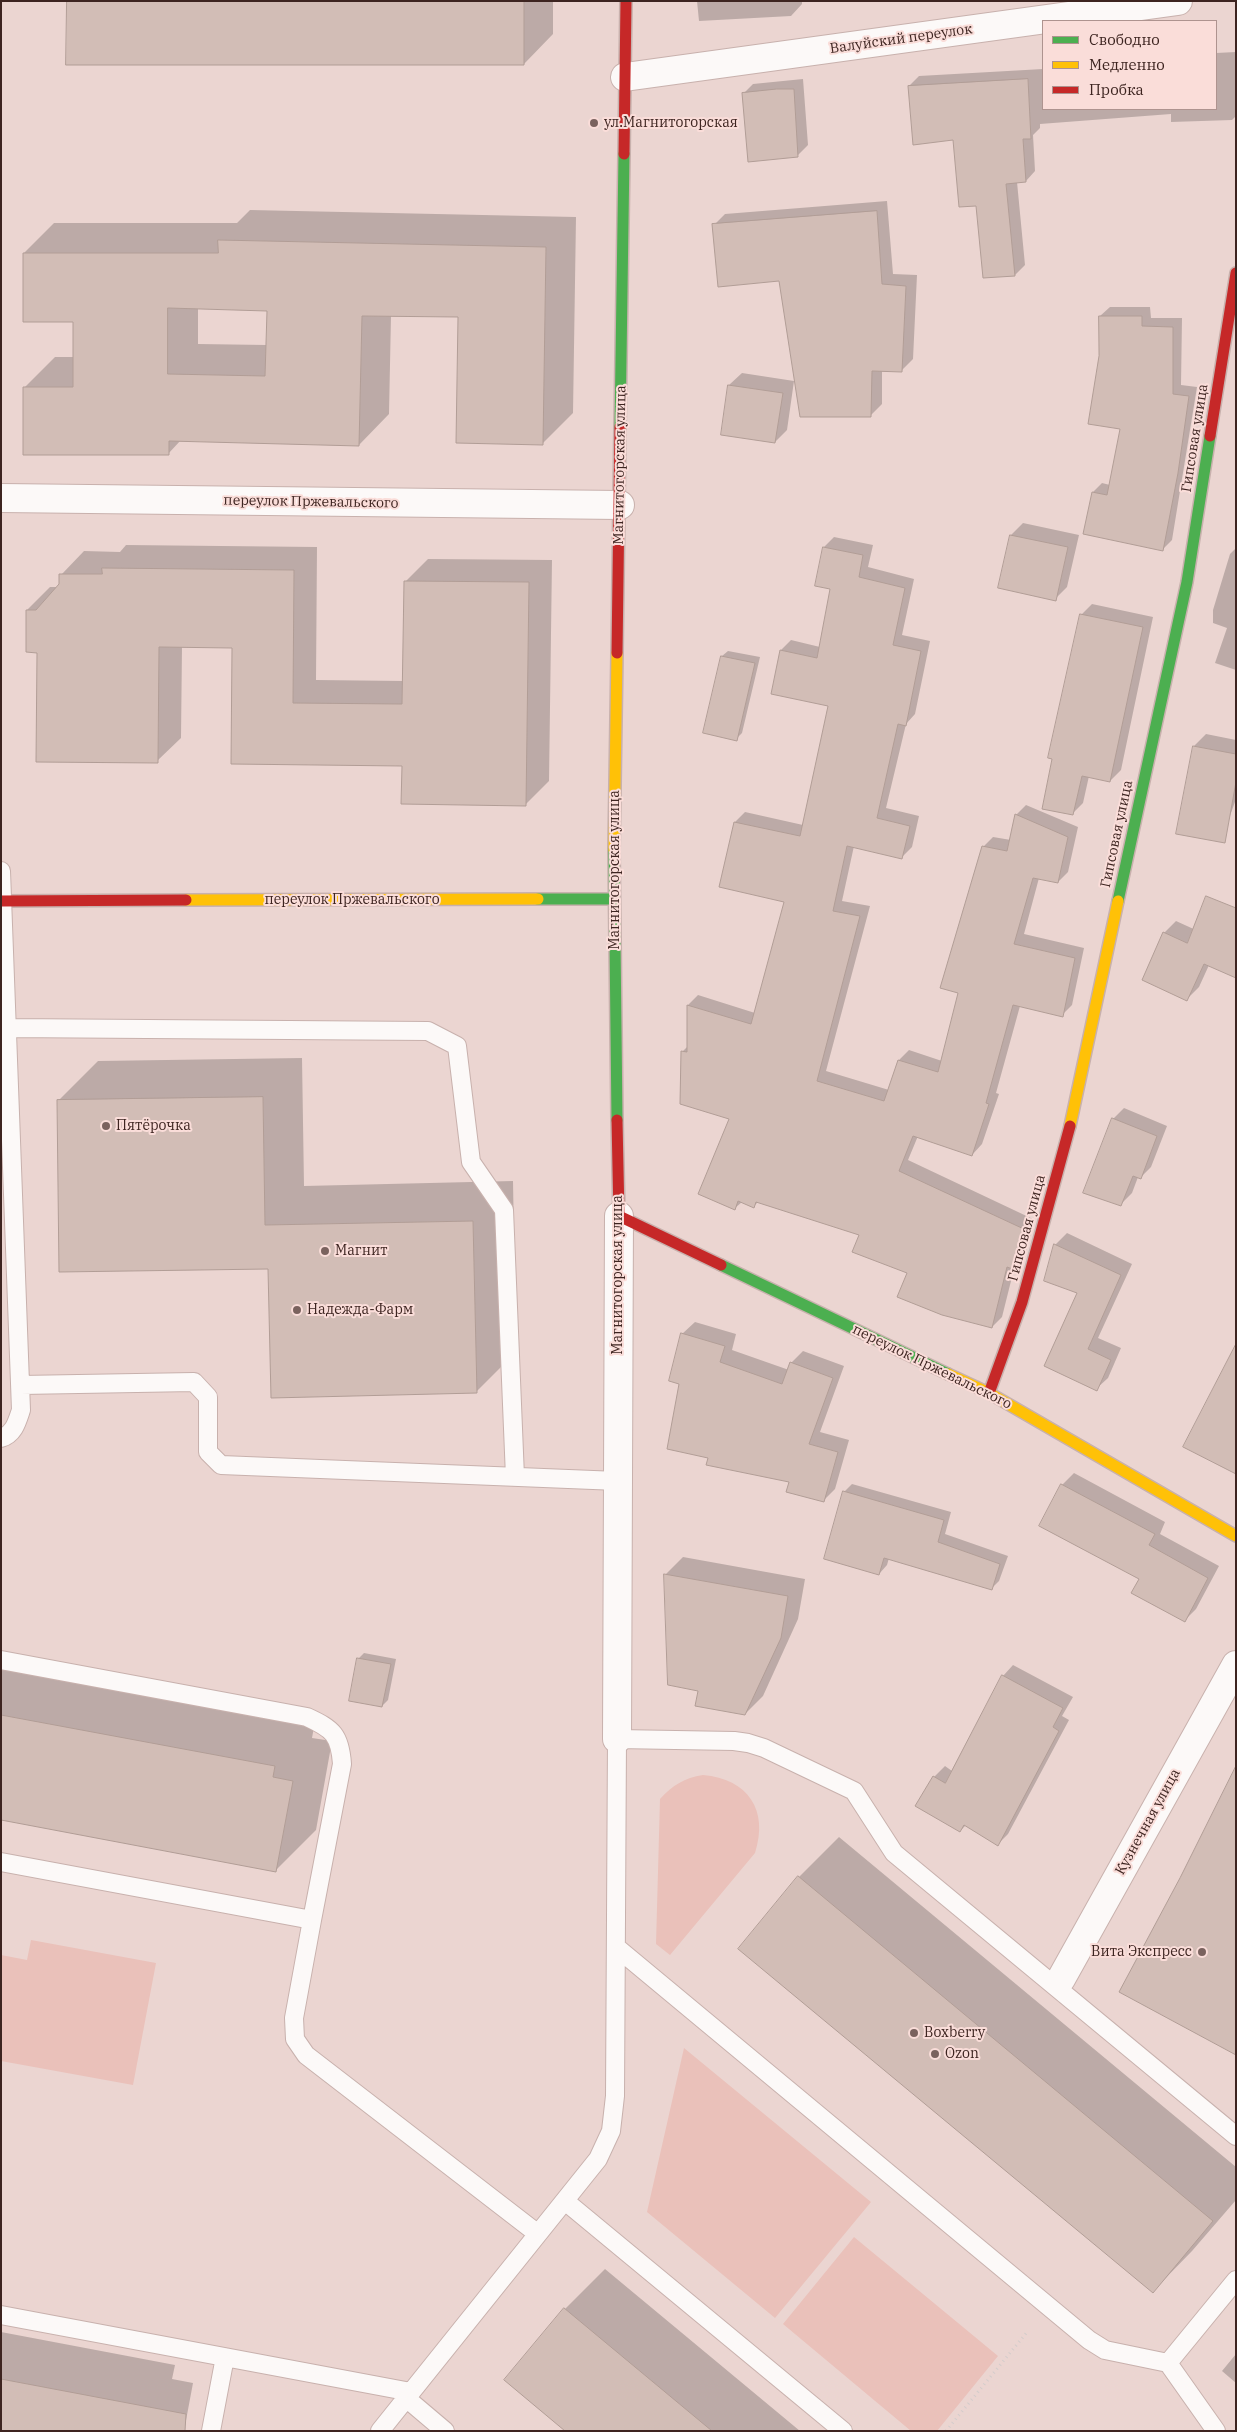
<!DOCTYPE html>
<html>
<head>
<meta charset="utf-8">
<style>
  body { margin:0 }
  #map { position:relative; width:1237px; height:2432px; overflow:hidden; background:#ebd5d1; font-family:"IBM Plex Serif",serif }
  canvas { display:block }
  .frame { position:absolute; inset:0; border:2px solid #3d2420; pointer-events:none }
  .legend { position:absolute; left:1042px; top:20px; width:175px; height:90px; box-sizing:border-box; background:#faddd9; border:1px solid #ae938f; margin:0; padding:6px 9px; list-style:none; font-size:15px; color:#3d2420 }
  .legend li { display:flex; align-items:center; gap:10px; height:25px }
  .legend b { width:25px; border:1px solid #ae938f }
</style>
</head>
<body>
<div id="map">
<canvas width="1237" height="2432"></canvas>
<div class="frame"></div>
<ul class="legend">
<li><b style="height:6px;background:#4caf50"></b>Свободно</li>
<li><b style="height:6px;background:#ffc107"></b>Медленно</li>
<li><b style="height:6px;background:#c62828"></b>Пробка</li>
</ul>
</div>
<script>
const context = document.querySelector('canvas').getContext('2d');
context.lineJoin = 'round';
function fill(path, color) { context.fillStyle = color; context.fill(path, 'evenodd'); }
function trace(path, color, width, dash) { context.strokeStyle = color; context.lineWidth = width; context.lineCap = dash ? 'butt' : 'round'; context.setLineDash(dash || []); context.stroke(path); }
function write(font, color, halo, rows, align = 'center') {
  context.font = font + ' "IBM Plex Serif",serif'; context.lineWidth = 4; context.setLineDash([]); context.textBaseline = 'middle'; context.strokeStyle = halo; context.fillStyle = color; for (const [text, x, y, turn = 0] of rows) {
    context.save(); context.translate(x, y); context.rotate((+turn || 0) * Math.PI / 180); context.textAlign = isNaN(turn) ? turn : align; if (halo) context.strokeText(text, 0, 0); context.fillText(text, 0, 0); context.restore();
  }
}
fill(new Path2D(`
  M 703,1775 C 748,1779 769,1810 755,1853 L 670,1955 L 656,1944 L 660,1799 C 673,1785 684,1778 703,1775 Z
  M 31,1940 L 156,1963 L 133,2085 L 1,2061 L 1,1955 L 27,1960 Z
  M 684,2048 L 871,2202 L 775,2318 L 647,2212 Z
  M 854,2237 L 998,2356 L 937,2431 L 911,2431 L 783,2324 Z`), '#eac1ba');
fill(new Path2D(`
  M 68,1 L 553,1 L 553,34 L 524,64 Z
  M 697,1 L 802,1 L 802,4 L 791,16 L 699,21 Z
  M 1236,52 L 1236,116 L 1232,120 L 1171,122 L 1171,114 L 1040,124 L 1040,128 L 1033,135 L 1035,171 L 1026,181 L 1017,182 L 1025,265 L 1015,275 L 984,277 L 977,204 L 954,139 L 909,86 L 919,76 L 1043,69 L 1043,109 L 1216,109 L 1216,53 Z
  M 803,79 L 808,145 L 798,155 L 743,94 L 753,84 Z
  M 887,201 L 893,274 L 917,275 L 913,359 L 902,370 L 882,370 L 882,404 L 870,416 L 780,280 L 714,225 L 725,214 Z
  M 250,210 L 576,217 L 573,413 L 542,444 L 459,316 L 391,315 L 389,414 L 359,445 L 181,440 L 168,454 L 24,388 L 55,357 L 74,357 L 75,321 L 24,253 L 54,223 L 237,223 ZM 198,307 L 268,309 L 267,345 L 198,344 Z
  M 1110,307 L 1150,307 L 1151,318 L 1182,318 L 1181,385 L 1197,387 L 1172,540 L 1163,549 L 1093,492 L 1102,483 L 1110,485 L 1121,428 L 1100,356 L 1100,316 Z
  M 742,373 L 794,381 L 787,430 L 775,442 L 729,385 Z
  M 1023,523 L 1079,535 L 1067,587 L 1055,599 L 999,587 L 1011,535 Z
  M 834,537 L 873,545 L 868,567 L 914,579 L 902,635 L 930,641 L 915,714 L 906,724 L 886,808 L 919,816 L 912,847 L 902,857 L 854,846 L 842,901 L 870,906 L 826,1071 L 889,1090 L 899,1060 L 909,1050 L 942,1061 L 960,993 L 983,847 L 993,837 L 1011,840 L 1016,815 L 1026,805 L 1078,827 L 1068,872 L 1058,882 L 1039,878 L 1024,934 L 1084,948 L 1072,1005 L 1062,1015 L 1020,1006 L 996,1093 L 999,1094 L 982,1144 L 972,1155 L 918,1136 L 908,1160 L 1035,1220 L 1024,1258 L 1014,1269 L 1002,1317 L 992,1327 L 908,1272 L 861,1234 L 758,1202 L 754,1206 L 742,1202 L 735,1208 L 731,1118 L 681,1103 L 683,1051 L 688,1046 L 688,1005 L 698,995 L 755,1013 L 785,901 L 735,822 L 745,812 L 803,825 L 830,705 L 772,693 L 781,650 L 791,640 L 820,647 L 832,588 L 824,547 Z
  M 126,545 L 317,547 L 316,680 L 404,681 L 405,582 L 428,559 L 552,560 L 549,781 L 526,804 L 403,764 L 232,762 L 233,647 L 182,646 L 181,738 L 157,761 L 38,651 L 27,610 L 50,587 L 59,587 L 61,575 L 84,551 L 120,552 Z
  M 1236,548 L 1236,670 L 1215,663 L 1227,628 L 1213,623 L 1213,610 L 1230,554 Z
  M 1092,604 L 1153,617 L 1121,770 L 1110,781 L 1089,776 L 1083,803 L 1073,813 L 1081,615 Z
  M 728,651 L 760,657 L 742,733 L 736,739 L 722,656 Z
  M 1206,734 L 1236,740 L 1236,799 L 1226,827 L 1194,746 Z
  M 1176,921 L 1220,941 L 1199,987 L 1187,999 L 1164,933 Z
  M 302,1058 L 304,1186 L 513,1181 L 516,1352 L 476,1392 L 269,1268 L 58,1101 L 98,1061 Z
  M 1124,1108 L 1167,1126 L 1151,1167 L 1140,1178 L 1138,1177 L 1132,1193 L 1121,1204 L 1113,1119 Z
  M 1067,1233 L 1132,1264 L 1098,1338 L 1121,1348 L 1108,1378 L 1096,1389 L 1045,1366 L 1079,1292 L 1046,1280 L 1056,1244 Z
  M 695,1322 L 736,1334 L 732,1350 L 789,1370 L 791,1363 L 803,1351 L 844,1366 L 820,1432 L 849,1440 L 835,1489 L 823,1501 L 790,1481 L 709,1457 L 681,1383 L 682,1334 Z
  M 1074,1473 L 1165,1522 L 1160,1534 L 1219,1566 L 1196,1609 L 1185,1620 L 1141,1579 L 1062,1485 Z
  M 852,1484 L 951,1512 L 945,1534 L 1008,1556 L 999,1581 L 991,1589 L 889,1558 L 887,1565 L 879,1574 L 844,1492 Z
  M 683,1557 L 805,1579 L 798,1619 L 763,1696 L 745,1714 L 700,1690 L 666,1574 Z
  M 364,1653 L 396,1659 L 388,1700 L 382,1706 L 358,1659 Z
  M 1013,1665 L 1073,1697 L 1062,1716 L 1069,1720 L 1008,1834 L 998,1844 L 966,1825 L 960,1831 L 934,1777 L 945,1766 L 952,1771 L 1003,1676 Z
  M 1,1668 L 314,1727 L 312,1738 L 332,1741 L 316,1830 L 276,1870 L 1,1819 Z
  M 839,1837 L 1236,2167 L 1236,2200 L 1192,2251 L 1153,2291 L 799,1877 Z
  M 605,2269 L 800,2431 L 567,2431 L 506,2380 L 565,2309 Z
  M 1,2332 L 175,2365 L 172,2379 L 193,2383 L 184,2431 L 1,2431 Z
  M 1236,2354 L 1236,2383 L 1222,2371 Z`), '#0003');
const building = new Path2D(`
  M 67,1 L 524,1 L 524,65 L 66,65 Z
  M 1028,79 L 1031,139 L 1023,139 L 1026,182 L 1006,184 L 1015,276 L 983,278 L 976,206 L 959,207 L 953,140 L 913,145 L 908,86 Z
  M 777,89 L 794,89 L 798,157 L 748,162 L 742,93 Z
  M 877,211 L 882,284 L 906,286 L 902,372 L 872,371 L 871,417 L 800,417 L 779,281 L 718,287 L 712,224 Z
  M 218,240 L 546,247 L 543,445 L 456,443 L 458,317 L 362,316 L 359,446 L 169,441 L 169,455 L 23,455 L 23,387 L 73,387 L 73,322 L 23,322 L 23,253 L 218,253 ZM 168,308 L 267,311 L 265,376 L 168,374 Z
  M 1099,316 L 1142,316 L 1142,326 L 1173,327 L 1173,394 L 1189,396 L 1178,473 L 1163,551 L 1083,534 L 1092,492 L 1107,495 L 1120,429 L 1088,424 L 1099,356 Z
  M 728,385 L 783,393 L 775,443 L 721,435 Z
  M 1010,535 L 1068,547 L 1056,601 L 998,588 Z
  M 823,547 L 863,555 L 859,577 L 905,588 L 893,645 L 921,651 L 906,726 L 898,724 L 877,818 L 910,826 L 902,859 L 847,846 L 833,911 L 860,916 L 817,1081 L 884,1101 L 898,1060 L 938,1072 L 958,993 L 940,988 L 982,846 L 1007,851 L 1015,814 L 1068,837 L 1058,883 L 1033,878 L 1014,944 L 1075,958 L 1063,1017 L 1013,1005 L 986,1103 L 989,1104 L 972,1156 L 913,1136 L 899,1171 L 1026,1230 L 1015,1270 L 1007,1267 L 992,1328 L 942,1315 L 897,1297 L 907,1273 L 852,1252 L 859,1235 L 756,1202 L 754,1208 L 738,1201 L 735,1210 L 698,1194 L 729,1119 L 680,1104 L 681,1051 L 687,1052 L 687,1005 L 751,1024 L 784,902 L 719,887 L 734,822 L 800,836 L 828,706 L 771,694 L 780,650 L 817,658 L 830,589 L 815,586 Z
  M 102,568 L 294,570 L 293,703 L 402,704 L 404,581 L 529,582 L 526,806 L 401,804 L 402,766 L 231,764 L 232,648 L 159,647 L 158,763 L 36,762 L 37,653 L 26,652 L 26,610 L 36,610 L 59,584 L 59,574 L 102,574 Z
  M 1080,614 L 1143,627 L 1110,782 L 1082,776 L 1073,815 L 1042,809 L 1052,759 L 1048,758 Z
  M 721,656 L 755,663 L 737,741 L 703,733 Z
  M 1193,746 L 1236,754 L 1236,782 L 1225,843 L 1176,834 Z
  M 1206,896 L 1236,908 L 1236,978 L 1204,964 L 1187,1001 L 1142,980 L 1163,932 L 1187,943 Z
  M 263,1097 L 265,1225 L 473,1221 L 477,1393 L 271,1398 L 268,1269 L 59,1272 L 57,1100 Z
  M 1112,1118 L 1157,1136 L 1141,1179 L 1133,1176 L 1121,1206 L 1083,1193 Z
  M 1054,1244 L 1121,1275 L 1088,1349 L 1111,1360 L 1097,1391 L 1044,1366 L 1077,1293 L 1044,1281 Z
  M 681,1333 L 725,1346 L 720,1362 L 782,1384 L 790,1362 L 833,1378 L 809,1444 L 838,1452 L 824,1502 L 786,1492 L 789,1482 L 706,1465 L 708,1458 L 667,1449 L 679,1384 L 669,1381 Z
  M 1236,1344 L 1236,1474 L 1183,1447 Z
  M 1061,1484 L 1155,1534 L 1149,1545 L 1208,1578 L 1185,1622 L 1131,1593 L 1139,1579 L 1039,1526 Z
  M 843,1491 L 944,1520 L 938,1542 L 1000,1564 L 992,1590 L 884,1558 L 879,1575 L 824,1559 Z
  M 664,1574 L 788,1596 L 781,1638 L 745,1715 L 695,1706 L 698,1691 L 668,1685 Z
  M 357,1658 L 391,1664 L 382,1707 L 349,1701 Z
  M 1002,1675 L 1063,1708 L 1053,1727 L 1059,1731 L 998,1846 L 964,1825 L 960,1832 L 915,1806 L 933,1776 L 945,1783 Z
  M 1,1715 L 275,1766 L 273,1777 L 293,1781 L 276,1872 L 1,1820 Z
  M 1236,1766 L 1236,2055 L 1119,1992 L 1180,1878 Z
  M 798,1876 L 1213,2221 L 1153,2293 L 738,1949 Z
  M 564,2308 L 712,2431 L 565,2431 L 504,2380 Z
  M 1,2379 L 186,2414 L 185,2431 L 1,2431 Z`);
fill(building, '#d2bdb6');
trace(building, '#b19d96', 1);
const lane = new Path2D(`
  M 1,871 L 21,1410 C 17,1422 14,1434 1,1438
  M 7,1028 L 428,1031 L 457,1046 L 471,1162 L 504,1210 L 515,1477
  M 21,1385 L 194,1382 L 208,1397 L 208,1452 L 221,1465 L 618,1481
  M 1,1660 L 307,1717 C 333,1729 340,1735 342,1764 L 312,1920
  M 1,1862 L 312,1920 L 294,2018 L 295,2039 L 306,2055 L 538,2234
  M 616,1947 L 1089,2340 L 1105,2350 L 1168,2363 L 1216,2431
  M 565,2201 L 843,2431
  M 1,2315 L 411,2392
  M 1168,2363 L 1236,2280
  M 406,2398 L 445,2431
  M 211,2431 L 225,2357
  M 380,2431 L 598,2159 L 611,2131 L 615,2096 L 617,1739 L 734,1741 L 748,1743 L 764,1748 L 854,1791 L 894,1853 L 1236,2136`);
const street = new Path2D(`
  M 625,77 L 1178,1
  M 1,498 L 620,505
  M 617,1739 L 619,1216
  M 1061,1979 L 1236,1665`);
const fast = new Path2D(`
  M 620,427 L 624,154
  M 614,850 L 617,1120
  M 538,899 L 613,899
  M 1118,901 L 1187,582 L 1210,436
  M 721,1265 L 948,1374`);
const slow = new Path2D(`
  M 614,850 L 617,653
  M 186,900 L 538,899
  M 1070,1126 L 1118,901
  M 948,1374 L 989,1393 L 1236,1536`);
const jam = new Path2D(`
  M 624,154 L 626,1
  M 1210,436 L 1236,273
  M 617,653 L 620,427
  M 1,901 L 186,900
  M 617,1120 L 619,1216 L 721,1265
  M 989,1393 L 1022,1302 L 1070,1126`);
trace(lane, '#c8b1ad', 20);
trace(street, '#c8b1ad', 30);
trace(fast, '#c8b1ad', 14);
trace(slow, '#c8b1ad', 14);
trace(jam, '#c8b1ad', 14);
trace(new Path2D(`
  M 946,2431 L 1028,2331`), '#d3cccb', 3, [1, 4]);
trace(lane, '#fcf9f8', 18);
trace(street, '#fcf9f8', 28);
trace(fast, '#4caf50', 11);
trace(slow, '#ffc107', 11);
trace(jam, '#c62828', 11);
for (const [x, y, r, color] of [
  [594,123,5,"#7a625e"],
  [106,1126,5,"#7a625e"],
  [325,1251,5,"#7a625e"],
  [297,1310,5,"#7a625e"],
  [1202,1952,5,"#7a625e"],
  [914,2033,5,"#7a625e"],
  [935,2054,5,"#7a625e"]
]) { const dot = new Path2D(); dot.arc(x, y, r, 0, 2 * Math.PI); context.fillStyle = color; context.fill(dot); trace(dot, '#faddd9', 2); }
write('14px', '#3d2420', '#faddd9', [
  ["Валуйский переулок",901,39,-8],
  ["Гипсовая улица",1195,438,-81],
  ["Магнитогорская улица",620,465,-89],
  ["переулок Пржевальского",311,502,1],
  ["Гипсовая улица",1117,834,-78],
  ["Магнитогорская улица",615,870,-90],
  ["переулок Пржевальского",352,900],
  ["Гипсовая улица",1027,1228,-75],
  ["Магнитогорская улица",618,1275,-90],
  ["переулок Пржевальского",932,1367,26],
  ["Кузнечная улица",1148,1822,-61]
]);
write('14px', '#3d2420', '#faddd9', [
  ["ул.Магнитогорская",604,123],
  ["Пятёрочка",116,1126],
  ["Магнит",335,1251],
  ["Надежда-Фарм",307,1310],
  ["Вита Экспресс",1192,1952,"right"],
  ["Boxberry",924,2033],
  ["Ozon",945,2054]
], 'left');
</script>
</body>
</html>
